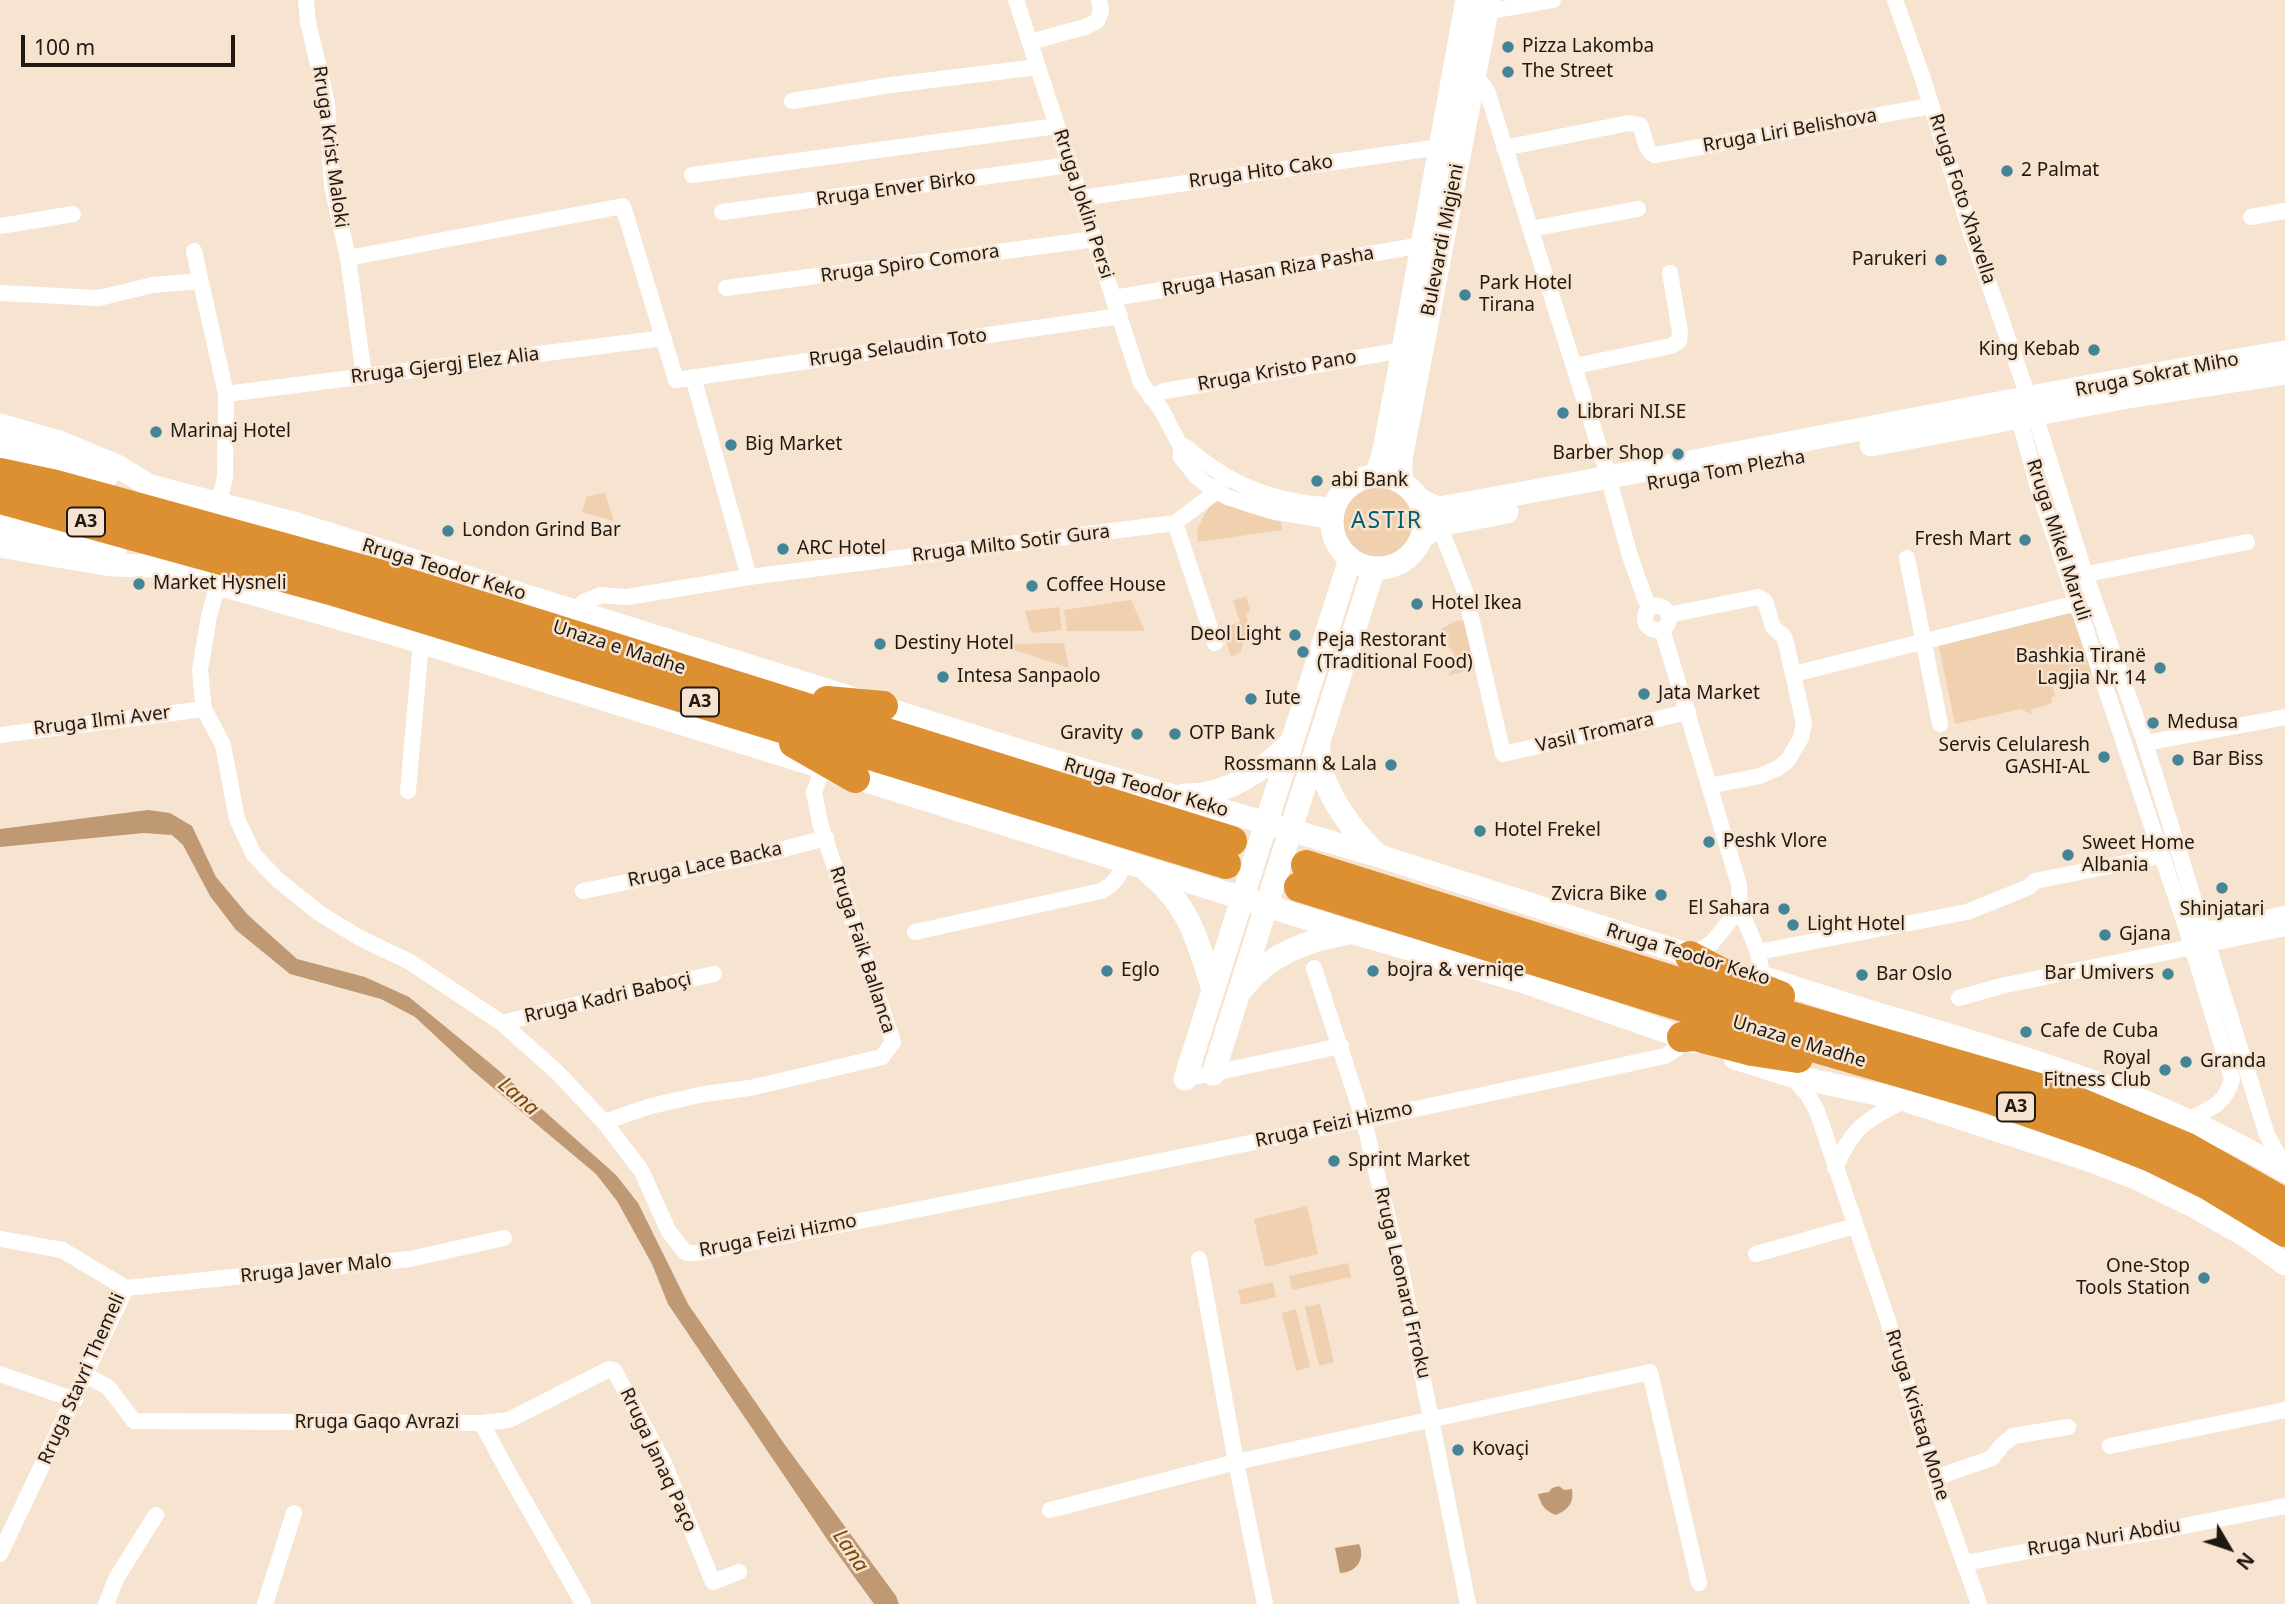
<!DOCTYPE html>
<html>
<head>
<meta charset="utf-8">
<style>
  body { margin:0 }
  #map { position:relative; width:2285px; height:1604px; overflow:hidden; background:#f6e3d0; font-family:"Noto Sans",sans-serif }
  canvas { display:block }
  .north { position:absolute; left:2194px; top:1513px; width:70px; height:70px; -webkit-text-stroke:5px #f6e3d0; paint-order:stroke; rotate:129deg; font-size:19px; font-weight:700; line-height:28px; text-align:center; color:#1f1912 }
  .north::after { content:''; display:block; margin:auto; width:24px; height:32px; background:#1f1912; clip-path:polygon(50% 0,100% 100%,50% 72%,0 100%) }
  .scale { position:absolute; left:21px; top:35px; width:214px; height:32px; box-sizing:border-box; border:4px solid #1f1912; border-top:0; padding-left:9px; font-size:21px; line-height:24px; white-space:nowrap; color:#1f1912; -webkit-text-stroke:5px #f6e3d0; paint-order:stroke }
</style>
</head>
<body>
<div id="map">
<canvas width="2285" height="1604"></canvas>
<div class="north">N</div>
<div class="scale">100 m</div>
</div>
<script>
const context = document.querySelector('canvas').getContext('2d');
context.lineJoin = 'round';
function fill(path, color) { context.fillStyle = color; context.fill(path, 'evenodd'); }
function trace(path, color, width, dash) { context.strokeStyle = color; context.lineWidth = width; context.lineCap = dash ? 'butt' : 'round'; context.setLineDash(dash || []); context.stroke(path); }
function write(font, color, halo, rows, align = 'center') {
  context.font = font + ' "Noto Sans",sans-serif'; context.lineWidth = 5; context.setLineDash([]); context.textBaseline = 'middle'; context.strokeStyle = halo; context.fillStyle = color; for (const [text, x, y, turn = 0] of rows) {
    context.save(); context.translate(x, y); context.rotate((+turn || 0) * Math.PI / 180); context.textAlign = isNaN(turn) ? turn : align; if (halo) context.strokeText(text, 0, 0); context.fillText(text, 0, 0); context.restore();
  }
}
fill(new Path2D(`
  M1341 521a37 37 0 1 1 74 0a37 37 0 1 1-74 0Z
  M 605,493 L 614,521 L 582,512 L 587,496 Z
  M 1218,501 L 1249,513 L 1281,522 L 1282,530 L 1198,542 L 1197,529 L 1210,505 Z
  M 1246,596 L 1250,610 L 1246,616 L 1248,622 L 1241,652 L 1231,657 L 1222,628 L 1240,622 L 1233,601 Z
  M 1131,600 L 1145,631 L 1067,631 L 1064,610 Z
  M 1059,607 L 1062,630 L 1035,633 L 1030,630 L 1025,611 Z
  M 2069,613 L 2075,617 L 2093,671 L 2052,685 L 2055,696 L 2051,698 L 2052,703 L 2031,710 L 2033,715 L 2021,709 L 1955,724 L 1938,643 Z
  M 1458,620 L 1464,622 L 1477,668 L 1446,676 C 1458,667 1459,654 1446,645 L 1449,635 L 1440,632 L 1441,629 Z
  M 1064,643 L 1069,668 L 1012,649 L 1013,644 Z
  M 1307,1206 L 1318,1254 L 1265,1267 L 1254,1219 Z
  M 1348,1263 L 1351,1277 L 1292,1290 L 1289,1276 Z
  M 1273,1282 L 1276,1297 L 1241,1305 L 1238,1290 Z
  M 1320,1304 L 1334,1362 L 1319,1366 L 1305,1307 Z
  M 1296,1309 L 1310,1367 L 1296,1371 L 1282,1313 Z`), '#f1d0b0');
fill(new Path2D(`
  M 148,810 L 170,813 L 192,826 L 216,877 L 248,915 L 297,959 L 365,977 L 409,997 L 497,1069 L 616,1175 L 638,1203 L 688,1304 L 785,1445 L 896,1596 L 899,1604 L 874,1604 L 829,1542 L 668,1304 L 652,1264 L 617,1201 L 596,1174 L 473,1071 L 415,1017 L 381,999 L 290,974 L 236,930 L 210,896 L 183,845 L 172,835 L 144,833 L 0,847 L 0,829 Z
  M 1559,1486 L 1564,1490 L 1572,1489 C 1574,1503 1569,1509 1556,1515 C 1545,1511 1541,1505 1538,1494 L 1549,1492 L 1552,1488 Z
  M 1359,1544 C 1366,1559 1356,1573 1340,1573 L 1335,1548 Z`), '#be9974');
trace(new Path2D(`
  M 306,0 L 308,22 L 327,103 L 332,186 L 348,258 L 364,376
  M 1016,0 L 1141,383 L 1161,409 L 1181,447 L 1181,457 L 1196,476 L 1206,484 L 1227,497 L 1271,511 L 1332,521
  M 1895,0 L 1923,79 L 1970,230 L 2029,399
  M 1486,12 L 1553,0
  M 1030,42 L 1085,27 L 1097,21 L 1101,11 L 1099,0
  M 1474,78 L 1483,85 L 1488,94 L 1609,478
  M 792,101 L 891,85 L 1038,67
  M 1504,148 L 1629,123 L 1640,125 C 1646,136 1643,150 1655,155 L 1931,106
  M 692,175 L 1057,126
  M 1081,198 L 1440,147
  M 722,212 L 1070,165
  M 2251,217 L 2285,211
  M 0,226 L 73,214
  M 1530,229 L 1638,209
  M 194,251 L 226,394 L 225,477 L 219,503
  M 348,258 L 623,206 L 676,380 L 1120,316
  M 726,288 L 1095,239
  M 0,293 L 99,298 L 153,285 L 200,281
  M 1114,298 L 1422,245
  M 1575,366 L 1671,346 L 1679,341 L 1680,332 L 1670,273
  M 693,377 L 749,577
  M 226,394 L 664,338
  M 1151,398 L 1164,391 L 1403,350
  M 2035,415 L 2085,574 L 2145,743 L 2267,1135 L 2285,1168
  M 2019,418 L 2040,494 L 2188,933 L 2232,1079 C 2226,1104 2209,1110 2187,1120
  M 1181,447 L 1186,447 C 1232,487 1274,502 1335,506
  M 1612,491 L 1630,556 L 1646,601
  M 1175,523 L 1215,643
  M 1439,525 L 1465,591 L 1503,754 L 1688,712
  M 1907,558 L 1940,724
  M 2077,576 L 2247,542
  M 218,585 L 209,616 L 200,670 L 202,691 L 204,709 L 223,745 L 237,819 L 254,855 L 278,880 L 319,913 L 360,938 L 410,962 L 502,1023 L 558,1073 L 604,1122 L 641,1170 L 669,1232 L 686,1253 L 696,1253 C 1019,1190 1343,1126 1665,1056 L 1676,1049 L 1682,1037
  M1645 618a12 12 0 1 1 24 0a12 12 0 1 1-24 0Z
  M 575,610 L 584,602 L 601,595 L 627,597 L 749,577 L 1175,523 L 1217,491 L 1225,477
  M 1668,615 L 1758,597 L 1765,601 L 1773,627 L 1784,637 L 1786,643 L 1804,723 L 1801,738 L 1788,760 L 1778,768 L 1760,776 L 1709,786
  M 1662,629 L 1739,885 L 1740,908 L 1758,952 L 1762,977
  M 1794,674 L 2077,603
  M 0,735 L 204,709
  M 2145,743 L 2285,717
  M 408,791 L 421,642
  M 583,891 L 768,853 L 826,838
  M 915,932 L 1101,891 C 1115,884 1119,876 1125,862
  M 2195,932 L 2285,914
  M 1758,952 L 1967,912 L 2029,887 L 2035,881 L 2160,856
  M 1690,956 L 1712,943 L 1740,908
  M 1314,968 L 1363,1118 L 1403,1279 L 1468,1604
  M 1959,998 L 2001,986 L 2285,928
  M 502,1023 L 591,1001 L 714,974
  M 1792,1076 L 1808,1095 L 1817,1111 L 1888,1321 L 1943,1504 L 1979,1604
  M 1185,1079 L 1341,1046
  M 604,1122 L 651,1106 L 704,1094 L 750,1088 L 882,1057 L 893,1042 L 820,823 L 814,792 L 823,768
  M 1835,1168 C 1854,1125 1865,1121 1905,1100
  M 0,1239 L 62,1250 L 126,1288
  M 1756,1254 L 1855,1226
  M 1199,1259 L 1236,1462 L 1265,1604
  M 126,1288 L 410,1259 L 504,1238
  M 0,1374 L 75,1400
  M 85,1375 L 108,1387 L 134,1421 L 482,1423 C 513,1485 550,1543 583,1604
  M 482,1423 L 509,1420 L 609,1369 L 614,1370 L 663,1461 L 713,1582 L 739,1572
  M 2110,1446 L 2285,1410
  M 1935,1478 L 1992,1458 L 2002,1445 L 2013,1436 L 2068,1427
  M 1050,1510 L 1236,1462 L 1650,1372 L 1699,1583
  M 0,1554 L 126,1288
  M 1965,1563 L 2067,1544 L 2148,1533 L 2285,1506
  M 106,1604 L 117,1577 L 156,1515
  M 265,1604 L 294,1513`), '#fff', 16);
trace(new Path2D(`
  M 0,425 L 59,442 L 117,466 L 150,486 L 297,524 L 1040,757 L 1379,856 L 1705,960
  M 1871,445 L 2128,397 L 2285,373
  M 0,446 L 108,475
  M 1376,475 L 1383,455 L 1403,350 L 1467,0
  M1332 522a46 46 0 1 1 92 0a46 46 0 1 1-92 0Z
  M 1401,481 L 1401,459 L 1489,0
  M 1419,499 L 1437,508 L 1450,506 C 1729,457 2006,398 2285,352
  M 0,524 L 115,553
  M 1422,537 L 1439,525 L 1507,512
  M 0,546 L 111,565 L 155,566 L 401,636 L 1354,933 L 1521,981 L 1696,1042
  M 1319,746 C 1316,783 1352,832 1378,855
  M 1184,795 C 1224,797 1265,770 1291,742
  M 1149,873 C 1189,904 1199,944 1213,990
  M 1761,977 C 1804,990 1846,1005 1888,1017 C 2027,1057 2160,1097 2285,1171
  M 1244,987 C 1270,953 1309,940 1350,933
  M 1735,1058 L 1792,1076 L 1905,1100 L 2089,1160 L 2136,1178 L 2197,1208 L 2246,1236 L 2285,1264
  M 1213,1074 L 1374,568
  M 1185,1079 L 1350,559`), '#fff', 23);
trace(new Path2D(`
  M 0,473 L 56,485 L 382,575 L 1232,841
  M 0,499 L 330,590 L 1226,864
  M 827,701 L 883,706
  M 794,743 L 855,778
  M 1306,865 L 1738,1001 L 2059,1094 L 2186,1147 L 2285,1203
  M 1299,887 L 1792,1041 L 1985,1097 L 2100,1137 L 2151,1157 L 2208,1185 L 2285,1232
  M 1690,956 L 1722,973 L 1780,996
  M 1682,1037 L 1695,1036 L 1752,1051 L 1798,1058`), '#dc9031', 30);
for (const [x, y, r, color] of [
  [1508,47,7,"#438597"],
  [1508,72,7,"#438597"],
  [2007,171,7,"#438597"],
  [1941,260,7,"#438597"],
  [1465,295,7,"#438597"],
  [2094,350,7,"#438597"],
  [1563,413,7,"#438597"],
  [156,432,7,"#438597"],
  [731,445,7,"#438597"],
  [1678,454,7,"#438597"],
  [1317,481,7,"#438597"],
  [448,531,7,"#438597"],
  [2025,540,7,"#438597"],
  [783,549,7,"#438597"],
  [139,584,7,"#438597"],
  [1032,586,7,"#438597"],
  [1417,604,7,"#438597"],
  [1295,635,7,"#438597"],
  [880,644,7,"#438597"],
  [1303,652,7,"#438597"],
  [2160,668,7,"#438597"],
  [943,677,7,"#438597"],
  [1644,694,7,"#438597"],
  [1251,699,7,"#438597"],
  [2153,723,7,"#438597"],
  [1137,734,7,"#438597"],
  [1175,734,7,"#438597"],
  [2104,757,7,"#438597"],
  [2178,760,7,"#438597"],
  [1391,765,7,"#438597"],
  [1480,831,7,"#438597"],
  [1709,842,7,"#438597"],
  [2068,855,7,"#438597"],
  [2222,888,7,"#438597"],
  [1661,895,7,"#438597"],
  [1784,909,7,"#438597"],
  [1793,925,7,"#438597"],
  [2105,935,7,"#438597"],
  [1107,971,7,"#438597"],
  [1373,971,7,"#438597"],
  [2168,974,7,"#438597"],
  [1862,975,7,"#438597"],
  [2026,1032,7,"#438597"],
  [2186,1062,7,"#438597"],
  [2165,1070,7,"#438597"],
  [1334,1161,7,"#438597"],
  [2204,1278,7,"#438597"],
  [1458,1450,7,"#438597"]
]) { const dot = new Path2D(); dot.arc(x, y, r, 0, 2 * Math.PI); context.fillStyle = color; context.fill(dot); trace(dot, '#f6e3d0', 2.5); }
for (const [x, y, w] of [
  [86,522,38],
  [700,702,38],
  [2016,1107,38]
]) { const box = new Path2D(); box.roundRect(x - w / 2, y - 14.5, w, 29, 5); context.fillStyle = '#f6e3d0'; context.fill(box); trace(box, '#1f1912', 2); }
write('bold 18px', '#1f1912', null, [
  ["A3",86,522],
  ["A3",700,702],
  ["A3",2016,1107]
]);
write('19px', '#1f1912', '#f6e3d0', [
  ["Pizza Lakomba",1522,47],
  ["The Street",1522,72],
  ["2 Palmat",2021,171],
  ["Parukeri",1927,260,"right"],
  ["Park Hotel",1479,284],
  ["Tirana",1479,306],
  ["King Kebab",2080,350,"right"],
  ["Librari NI.SE",1577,413],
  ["Marinaj Hotel",170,432],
  ["Big Market",745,445],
  ["Barber Shop",1664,454,"right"],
  ["abi Bank",1331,481],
  ["London Grind Bar",462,531],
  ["Fresh Mart",2011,540,"right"],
  ["ARC Hotel",797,549],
  ["Market Hysneli",153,584],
  ["Coffee House",1046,586],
  ["Hotel Ikea",1431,604],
  ["Deol Light",1281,635,"right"],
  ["Peja Restorant",1317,641],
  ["(Traditional Food)",1317,663],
  ["Destiny Hotel",894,644],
  ["Bashkia Tiranë",2146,657,"right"],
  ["Lagjia Nr. 14",2146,679,"right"],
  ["Intesa Sanpaolo",957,677],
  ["Jata Market",1658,694],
  ["Iute",1265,699],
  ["Medusa",2167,723],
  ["Gravity",1123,734,"right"],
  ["OTP Bank",1189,734],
  ["Servis Celularesh",2090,746,"right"],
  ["GASHI-AL",2090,768,"right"],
  ["Bar Biss",2192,760],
  ["Rossmann & Lala",1377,765,"right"],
  ["Hotel Frekel",1494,831],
  ["Peshk Vlore",1723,842],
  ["Sweet Home",2082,844],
  ["Albania",2082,866],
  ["Zvicra Bike",1647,895,"right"],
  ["El Sahara",1770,909,"right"],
  ["Shinjatari",2222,910,"center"],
  ["Light Hotel",1807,925],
  ["Gjana",2119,935],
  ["Eglo",1121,971],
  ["bojra & verniqe",1387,971],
  ["Bar Umivers",2154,974,"right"],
  ["Bar Oslo",1876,975],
  ["Cafe de Cuba",2040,1032],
  ["Royal",2151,1059,"right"],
  ["Fitness Club",2151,1081,"right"],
  ["Granda",2200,1062],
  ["Sprint Market",1348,1161],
  ["One-Stop",2190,1267,"right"],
  ["Tools Station",2190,1289,"right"],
  ["Kovaçi",1472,1450]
], 'left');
write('19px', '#1f1912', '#f6e3d0', [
  ["Rruga Liri Belishova",1790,131,-10],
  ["Rruga Krist Maloki",330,147,82],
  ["Rruga Hito Cako",1261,172,-8],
  ["Rruga Enver Birko",896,189,-8],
  ["Rruga Foto Xhavella",1962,199,72],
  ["Rruga Joklin Persi",1083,204,72],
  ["Bulevardi Migjeni",1443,240,-79],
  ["Rruga Spiro Comora",910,264,-8],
  ["Rruga Hasan Riza Pasha",1268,272,-10],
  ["Rruga Selaudin Toto",898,348,-8],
  ["Rruga Gjergj Elez Alia",445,366,-7],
  ["Rruga Kristo Pano",1277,371,-10],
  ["Rruga Sokrat Miho",2157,375,-11],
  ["Rruga Tom Plezha",1726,471,-10],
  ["Rruga Mikel Maruli",2058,540,72],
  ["Rruga Milto Sotir Gura",1011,544,-7],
  ["Rruga Teodor Keko",444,570,17],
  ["Unaza e Madhe",619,648,18],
  ["Rruga Ilmi Aver",102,721,-7],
  ["Vasil Tromara",1595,733,-13],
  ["Rruga Teodor Keko",1146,788,16],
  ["Rruga Lace Backa",705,865,-12],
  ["Rruga Faik Ballanca",862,950,72],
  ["Rruga Teodor Keko",1688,955,17],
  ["Rruga Kadri Baboçi",608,998,-13],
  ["Unaza e Madhe",1799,1042,17],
  ["Rruga Feizi Hizmo",1334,1125,-12],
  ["Rruga Feizi Hizmo",778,1236,-11],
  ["Rruga Javer Malo",316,1269,-6],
  ["Rruga Leonard Frroku",1402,1283,77],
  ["Rruga Stavri Themeli",82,1379,-66],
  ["Rruga Kristaq Mone",1917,1415,73],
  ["Rruga Gaqo Avrazi",377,1423],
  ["Rruga Janaq Paço",658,1460,65],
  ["Rruga Nuri Abdiu",2104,1538,-9]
]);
write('italic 21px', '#794905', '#f6e3d0', [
  ["Lana",518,1097,41],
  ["Lana",850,1551,56]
]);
context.letterSpacing = '2px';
write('23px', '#005f71', '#f6e3d0', [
  ["ASTIR",1387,521]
]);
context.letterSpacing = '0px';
</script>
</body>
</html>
